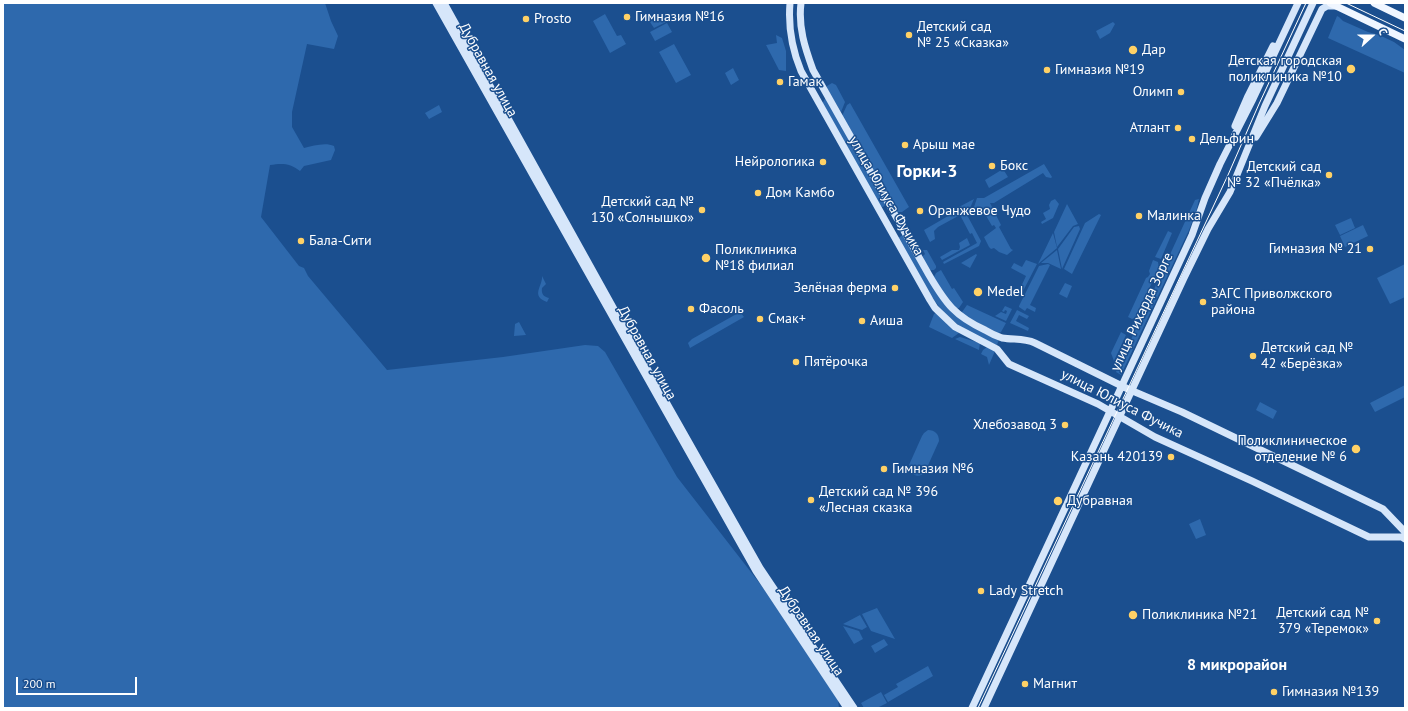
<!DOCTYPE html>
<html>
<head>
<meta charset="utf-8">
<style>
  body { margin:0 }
  #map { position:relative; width:1408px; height:711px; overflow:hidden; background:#1b4f8f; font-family:"PT Sans",sans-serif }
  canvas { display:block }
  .frame { position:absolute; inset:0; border:4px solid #fff; pointer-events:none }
  .north { position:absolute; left:1352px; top:16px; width:40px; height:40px; -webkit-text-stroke:3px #1b4f8f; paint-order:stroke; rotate:69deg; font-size:11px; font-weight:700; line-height:16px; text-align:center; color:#fff }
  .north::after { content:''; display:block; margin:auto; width:14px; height:18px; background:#fff; clip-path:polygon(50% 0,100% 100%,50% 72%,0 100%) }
  .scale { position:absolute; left:16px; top:677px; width:121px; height:18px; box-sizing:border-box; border:2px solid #fff; border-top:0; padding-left:5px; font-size:12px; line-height:14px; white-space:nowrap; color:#fff; -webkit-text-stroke:3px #1b4f8f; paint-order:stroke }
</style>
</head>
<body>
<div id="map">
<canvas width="1408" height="711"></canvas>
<div class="frame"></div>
<div class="north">С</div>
<div class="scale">200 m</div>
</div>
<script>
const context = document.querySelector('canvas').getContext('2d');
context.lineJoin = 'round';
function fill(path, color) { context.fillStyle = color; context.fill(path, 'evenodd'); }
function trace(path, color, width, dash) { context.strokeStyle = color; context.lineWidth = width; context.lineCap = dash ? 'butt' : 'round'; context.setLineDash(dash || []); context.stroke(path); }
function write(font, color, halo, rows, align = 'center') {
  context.font = font + ' "PT Sans",sans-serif'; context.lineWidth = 3; context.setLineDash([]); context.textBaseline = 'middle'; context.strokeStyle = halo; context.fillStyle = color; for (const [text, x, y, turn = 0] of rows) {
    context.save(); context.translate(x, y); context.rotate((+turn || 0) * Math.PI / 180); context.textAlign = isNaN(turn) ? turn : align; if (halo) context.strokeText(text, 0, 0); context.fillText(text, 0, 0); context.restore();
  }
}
fill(new Path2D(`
  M 3,3 L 325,3 L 331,21 L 338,36 L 334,49 L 307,44 L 292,112 L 292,127 L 304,148 C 313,146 325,142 334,146 L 335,150 L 331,160 L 304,166 L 300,171 C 290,163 282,163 270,165 L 261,217 L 299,266 L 304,268 L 308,276 L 387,370 L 503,357 L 585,345 L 598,346 L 605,352 L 677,477 L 761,585 L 838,700 L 839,708 L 3,708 Z
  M 605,14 L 617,36 L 621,35 L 626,44 L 610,53 L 593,21 Z
  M 662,15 L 666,22 L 654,28 L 650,22 Z
  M 1337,16 L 1339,17 L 1343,21 L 1368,32 L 1379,35 L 1394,42 L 1405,50 L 1405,73 L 1328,38 Z
  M 1113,22 L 1115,24 L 1110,33 L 1100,39 L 1096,31 Z
  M 667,23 L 672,32 L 655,41 L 650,32 Z
  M 776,35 L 782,38 L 786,51 L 786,71 L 779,70 L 766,45 L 777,43 Z
  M 674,44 L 691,75 L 676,83 L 659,52 Z
  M 733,68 L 739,80 L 731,85 L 725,73 Z
  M 832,83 L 836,85 L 845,102 L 841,112 L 827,89 L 827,86 Z
  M 826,97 L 886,204 L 883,207 L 880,206 L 822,104 Z
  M 850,103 L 909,207 L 902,212 L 896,212 L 842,116 L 847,105 Z
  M 439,105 L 442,112 L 429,119 L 425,113 Z
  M 1044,164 L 1052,177 L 1051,178 L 1046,177 L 1043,173 L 994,203 L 990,203 L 1001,225 L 999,227 L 1011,249 L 1013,250 L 1007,255 L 999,252 L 994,248 L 991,249 L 989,247 L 984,237 L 996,228 L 994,225 L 992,226 L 981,207 L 973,210 L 977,198 L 984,198 Z
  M 1003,169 L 1008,177 L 989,188 L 985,180 Z
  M 974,199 L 967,215 L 981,241 L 979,246 L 944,264 L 943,262 L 977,243 L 972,233 L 970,234 L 960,215 L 938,227 L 934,231 L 935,239 L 930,242 L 924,230 L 955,212 L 957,208 Z
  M 1055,199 L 1059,204 L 1053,218 L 1042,224 L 1041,222 L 1046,219 L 1043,213 L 1050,209 L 1049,205 L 1051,201 Z
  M 1199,199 L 1196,212 L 1189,230 L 1121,375 L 1116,372 L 1195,200 Z
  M 1067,204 L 1078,224 L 1073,226 L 1057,247 L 1054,232 Z
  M 1099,214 L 1101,215 L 1072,274 L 1064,269 L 1085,223 Z
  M 1351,218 L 1355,228 L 1340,235 L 1335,225 Z
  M 1363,225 L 1368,236 L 1345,247 L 1340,236 Z
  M 1079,226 L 1080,229 L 1062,269 L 1058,249 L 1074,227 Z
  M 1168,231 L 1172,233 L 1161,259 L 1155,257 Z
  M 1053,233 L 1057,248 L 1038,264 Z
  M 903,235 L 942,301 L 999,339 L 997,345 C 983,339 968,333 956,323 C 930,303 914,266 898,238 Z
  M 967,238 L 970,245 L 942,260 L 940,257 L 952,250 L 959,250 L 960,247 L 959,243 Z
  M 923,250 L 927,250 L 936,266 L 936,268 L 934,270 L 929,270 L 924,261 L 923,256 L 925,254 Z
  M 1057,250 L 1061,269 L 1048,263 L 1041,263 Z
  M 976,254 L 977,255 L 970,268 L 961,263 Z
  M 1026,260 L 1037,264 L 1022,293 L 1021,292 L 1022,290 L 1019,291 L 1026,276 L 1011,268 L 1014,263 L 1022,267 Z
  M 1153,260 L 1158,262 L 1159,268 L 1135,318 L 1132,319 L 1128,317 L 1146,278 L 1148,277 L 1150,274 L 1149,271 Z
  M 1048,264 L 1050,265 L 1030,305 L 1036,308 L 1035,312 L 1027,308 L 1025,311 L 1019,307 L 1019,306 L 1039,266 Z
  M 1405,264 L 1405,297 L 1390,304 L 1377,278 Z
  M 941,270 L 952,289 L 954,288 L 963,302 L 959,308 L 956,308 L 946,298 L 934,277 L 936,273 Z
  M 542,276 L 546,284 L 542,288 C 541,294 544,297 549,298 L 547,302 C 530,296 543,286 542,276 Z
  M 1065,283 L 1072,286 L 1067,298 L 1059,294 Z
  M 967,305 L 1006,323 L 1001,332 L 998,333 L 965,316 L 962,312 Z
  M 1005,306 L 1012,309 L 1006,321 L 995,316 L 1001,312 L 1006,314 L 1007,311 L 1005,310 L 1004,312 L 1002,311 Z
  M 1017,310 L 1029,316 L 1027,319 L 1019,315 L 1016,321 L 1029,328 L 1028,331 L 1010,323 Z
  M 740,312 L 744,317 L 690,348 L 688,343 L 692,339 Z
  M 936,313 L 959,333 L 952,338 L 929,327 L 934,314 Z
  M 519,322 L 526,335 L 514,336 L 515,324 Z
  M 1121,332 L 1126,335 L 1114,361 L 1111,353 Z
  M 960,337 L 980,343 L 979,350 L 955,339 Z
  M 987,347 L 995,351 L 989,365 L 987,357 L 981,354 L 983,350 Z
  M 1405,385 L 1405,397 L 1375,412 L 1370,403 Z
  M 1260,402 L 1277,411 L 1273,419 L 1256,410 Z
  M 928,430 C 935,430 939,434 939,441 L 925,472 C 921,477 915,477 911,472 L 909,465 L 922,436 L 924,433 Z
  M 1200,519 L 1206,535 L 1196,539 L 1189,524 Z
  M 877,608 L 895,639 L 871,631 L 862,614 Z
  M 860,615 L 867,627 L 862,630 L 843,624 Z
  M 843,626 L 859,631 L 863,639 L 854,644 Z
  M 884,639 L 888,645 L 875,653 L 871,646 Z
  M 928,666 L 933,676 L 888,702 L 884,695 L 898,687 L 896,684 Z
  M 881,692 L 887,703 L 877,708 L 864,708 L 861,703 Z`), '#2e69ad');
trace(new Path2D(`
  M 436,3 L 756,571 L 847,708
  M 444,3 L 640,356 L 760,568 L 854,708
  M 790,3 C 788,27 792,49 801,71 L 930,300 L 935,308 L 955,327 L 997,349 L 1009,364 L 1098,404 L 1155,437 L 1252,481 L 1369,537 L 1402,537 L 1405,539
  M 801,3 C 798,27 805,48 813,70 L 929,275 C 946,304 955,316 985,330 C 990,333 996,336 1002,338 C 1014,340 1024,338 1035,343 L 1128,389 L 1182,412 L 1383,509 L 1405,532
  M 1235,126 L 1248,96 L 1273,46
  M 1256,137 L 1277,103 L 1322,9 L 1327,6 L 1336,6
  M 972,708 L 1192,235 L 1205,198 L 1220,164 L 1252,101 L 1298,3
  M 984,708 L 1184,278 L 1208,229 L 1230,192 L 1265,106 L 1313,3`), '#d6e6fa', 7);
trace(new Path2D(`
  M 1330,3 L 1405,39
  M 1374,3 L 1405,18`), '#f0f6ff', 7);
trace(new Path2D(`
  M 1346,3 L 1405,31
  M 978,708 L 1228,175 L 1259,104 L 1306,3`), '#fff', 1);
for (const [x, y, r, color] of [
  [627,17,4,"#ffd166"],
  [526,19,4,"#ffd166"],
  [909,35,4,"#ffd166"],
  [1133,50,5,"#ffd166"],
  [1351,69,5,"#ffd166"],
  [1047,70,4,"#ffd166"],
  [780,82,4,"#ffd166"],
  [1181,92,4,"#ffd166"],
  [1178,128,4,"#ffd166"],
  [1192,139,4,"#ffd166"],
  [905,145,4,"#ffd166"],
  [823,162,4,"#ffd166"],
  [992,166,4,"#ffd166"],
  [1329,175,4,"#ffd166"],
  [758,193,4,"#ffd166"],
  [702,210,4,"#ffd166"],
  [920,211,4,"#ffd166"],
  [1139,216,4,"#ffd166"],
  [301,241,4,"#ffd166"],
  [1370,249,4,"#ffd166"],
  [706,258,5,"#ffd166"],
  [895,288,4,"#ffd166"],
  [978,292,5,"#ffd166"],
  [1203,302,4,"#ffd166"],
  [691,309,4,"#ffd166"],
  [760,319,4,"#ffd166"],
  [862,321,4,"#ffd166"],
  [1253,356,4,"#ffd166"],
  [796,362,4,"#ffd166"],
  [1065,425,4,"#ffd166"],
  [1356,449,5,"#ffd166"],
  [1171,457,4,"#ffd166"],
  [884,469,4,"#ffd166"],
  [811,500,4,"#ffd166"],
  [1058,501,5,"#ffd166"],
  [981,591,4,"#ffd166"],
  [1133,615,5,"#ffd166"],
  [1377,621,4,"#ffd166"],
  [1025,684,4,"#ffd166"],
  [1274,692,4,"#ffd166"]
]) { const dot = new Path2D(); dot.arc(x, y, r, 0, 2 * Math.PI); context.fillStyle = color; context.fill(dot); trace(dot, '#1b4f8f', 1.5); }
write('14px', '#fff', '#1b4f8f', [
  ["Гимназия №16",635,17],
  ["Prosto",534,19],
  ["Детский сад",917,27],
  ["№ 25 «Сказка»",917,43],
  ["Дар",1142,50],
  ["Детская городская",1342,61,"right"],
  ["поликлиника №10",1342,77,"right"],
  ["Гимназия №19",1055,70],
  ["Гамак",788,82],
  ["Олимп",1173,92,"right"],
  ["Атлант",1170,128,"right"],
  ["Дельфин",1200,139],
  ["Арыш мае",913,145],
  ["Нейрологика",815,162,"right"],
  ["Бокс",1000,166],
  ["Детский сад",1321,167,"right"],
  ["№ 32 «Пчёлка»",1321,183,"right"],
  ["Дом Камбо",766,193],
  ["Детский сад №",694,202,"right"],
  ["130 «Солнышко»",694,218,"right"],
  ["Оранжевое Чудо",928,211],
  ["Малинка",1147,216],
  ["Бала-Сити",309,241],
  ["Гимназия № 21",1362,249,"right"],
  ["Поликлиника",715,250],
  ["№18 филиал",715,266],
  ["Зелёная ферма",887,288,"right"],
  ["Medel",987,292],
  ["ЗАГС Приволжского",1211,294],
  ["района",1211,310],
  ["Фасоль",699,309],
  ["Смак+",768,319],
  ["Аиша",870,321],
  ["Детский сад №",1261,348],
  ["42 «Берёзка»",1261,364],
  ["Пятёрочка",804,362],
  ["Хлебозавод 3",1057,425,"right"],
  ["Поликлиническое",1347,441,"right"],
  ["отделение № 6",1347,457,"right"],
  ["Казань 420139",1163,457,"right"],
  ["Гимназия №6",892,469],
  ["Детский сад № 396",819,492],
  ["«Лесная сказка",819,508],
  ["Дубравная",1067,501],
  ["Lady Stretch",989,591],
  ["Детский сад №",1369,613,"right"],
  ["379 «Теремок»",1369,629,"right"],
  ["Поликлиника №21",1142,615],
  ["Магнит",1033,684],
  ["Гимназия №139",1282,692]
], 'left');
write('14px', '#fff', '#1b4f8f', [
  ["Дубравная улица",488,70,61],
  ["улица Юлиуса Фучика",886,196,60],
  ["улица Рихарда Зорге",1142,312,-65],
  ["Дубравная улица",647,353,61],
  ["улица Юлиуса Фучика",1122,404,27],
  ["Дубравная улица",811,631,56]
]);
write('bold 16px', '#fff', '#1b4f8f', [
  ["8 микрорайон",1237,665]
]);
write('bold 18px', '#fff', '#1b4f8f', [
  ["Горки-3",927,172]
]);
</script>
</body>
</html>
